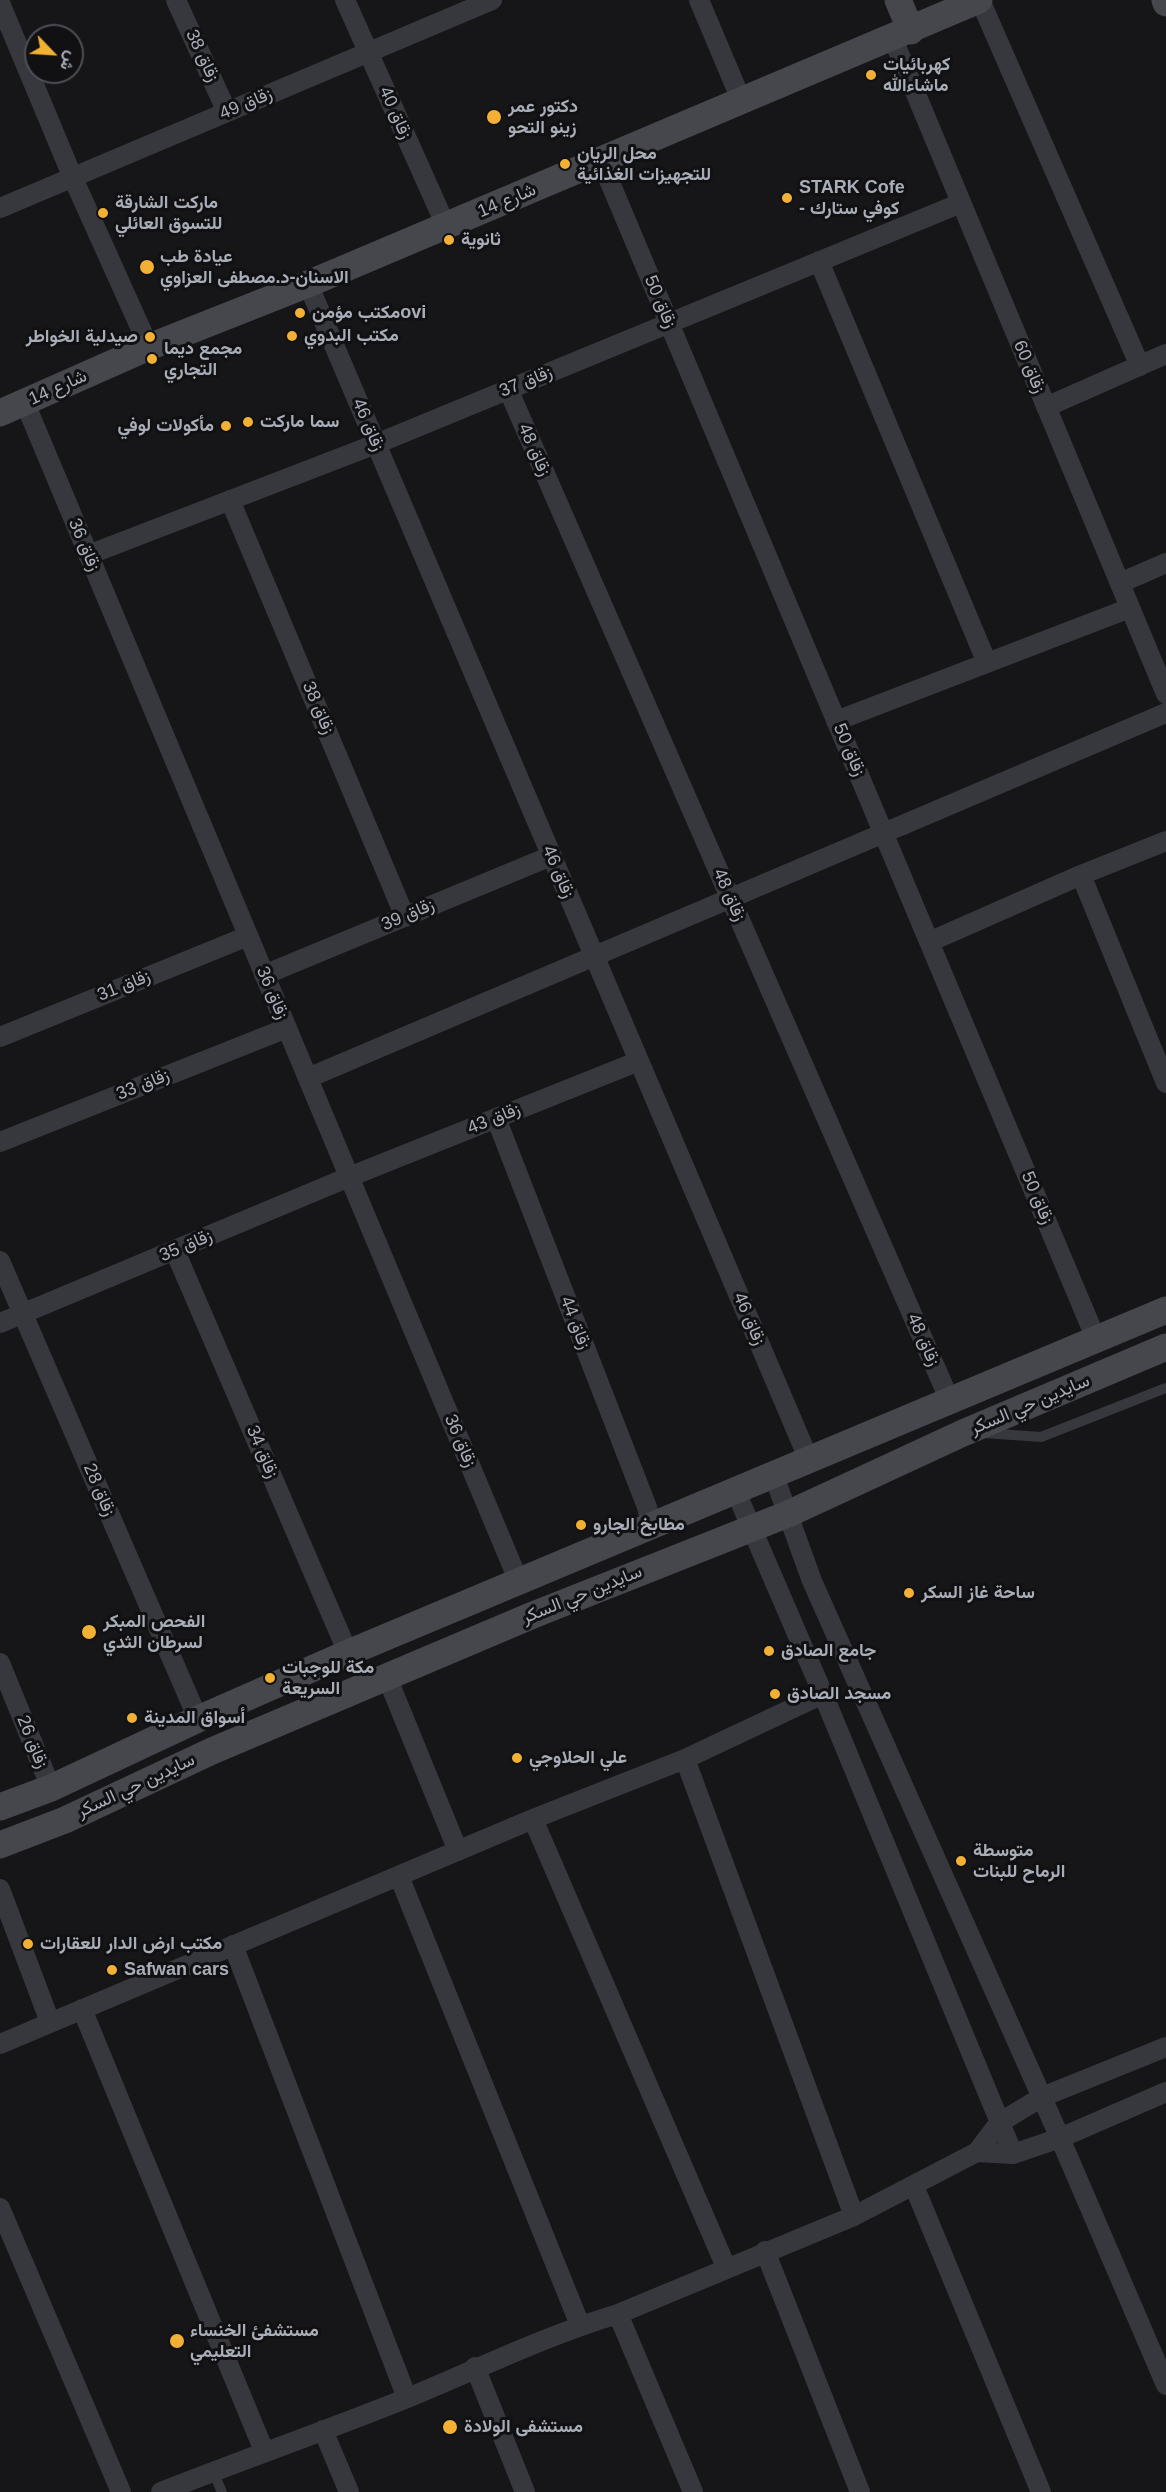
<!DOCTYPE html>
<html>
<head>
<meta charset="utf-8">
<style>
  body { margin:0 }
  #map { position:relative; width:1166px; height:2492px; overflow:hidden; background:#161618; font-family:Arial,Vazirmatn,sans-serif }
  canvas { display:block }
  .north { position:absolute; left:24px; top:24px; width:60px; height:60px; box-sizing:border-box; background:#111113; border:2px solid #4d4f55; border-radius:50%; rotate:115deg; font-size:16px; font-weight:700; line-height:24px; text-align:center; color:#a8adb8 }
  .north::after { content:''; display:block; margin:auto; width:21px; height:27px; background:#f2b134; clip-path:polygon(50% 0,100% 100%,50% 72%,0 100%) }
</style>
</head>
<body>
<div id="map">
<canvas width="1166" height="2492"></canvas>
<div class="north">ش</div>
</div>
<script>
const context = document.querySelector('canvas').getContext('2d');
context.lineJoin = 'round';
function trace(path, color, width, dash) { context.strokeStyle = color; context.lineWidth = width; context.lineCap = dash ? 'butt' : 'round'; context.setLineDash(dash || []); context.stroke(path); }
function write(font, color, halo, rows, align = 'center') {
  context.font = font + ' Arial,Vazirmatn,sans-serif'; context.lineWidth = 6; context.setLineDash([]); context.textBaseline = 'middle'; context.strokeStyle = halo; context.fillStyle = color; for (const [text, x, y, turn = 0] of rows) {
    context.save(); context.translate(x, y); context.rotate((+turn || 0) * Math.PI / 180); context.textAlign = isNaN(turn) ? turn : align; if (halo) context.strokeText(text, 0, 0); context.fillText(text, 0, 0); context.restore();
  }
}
trace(new Path2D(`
  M 984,1433 L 1041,1437 L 1166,1388
  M 213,2472 L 222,2492`), '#37383d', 10);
trace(new Path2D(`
  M 176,0 L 227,112
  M 345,0 L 446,226
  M 699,0 L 742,102
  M 980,0 L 1140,366
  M 0,3 L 73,178 L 149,347
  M 893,39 L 1166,694
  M 601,161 L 1096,1339
  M 0,208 L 492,0
  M 819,261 L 987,663
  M 308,284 L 809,1460
  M 508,389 L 950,1401
  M 25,403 L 519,1582
  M 1046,407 L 1166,354
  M 230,500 L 405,917
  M 88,555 L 376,444 L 961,203
  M 1120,583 L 1166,563
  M 836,721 L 1130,608
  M 1081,875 L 1166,1083
  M 929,942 L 1081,875 L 1166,841
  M 264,975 L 551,856
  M 0,1037 L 248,936
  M 308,1078 L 1166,713
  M 496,1118 L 647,1507 L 652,1528
  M 0,1142 L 287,1028
  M 175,1251 L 348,1653
  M 0,1261 L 198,1719
  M 0,1323 L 349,1177 L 639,1061
  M 774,1476 L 812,1581 L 1060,2138 L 1166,2385
  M 736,1492 L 823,1694 L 1013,2154
  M 0,1663 L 51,1788
  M 387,1677 L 458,1851
  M 685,1759 L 854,2216
  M 533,1819 L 726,2267
  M 399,1876 L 580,2325
  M 0,1889 L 50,2022
  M 233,1945 L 407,2398
  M 82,2009 L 264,2451
  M 0,2044 L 533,1819 L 685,1759 L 823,1694
  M 977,2152 L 1013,2154 L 1060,2138 L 1166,2092
  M 914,2186 L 1041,2492
  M 0,2208 L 121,2492
  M 765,2251 L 860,2492
  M 618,2314 L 693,2492
  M 475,2367 L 525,2492
  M 323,2430 L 349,2492
  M 161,2492 C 242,2460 325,2431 405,2399 C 476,2370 544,2336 618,2314 L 854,2216 L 977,2152 L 999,2123 L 1042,2097 L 1166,2047`), '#37383d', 20);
trace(new Path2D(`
  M 898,0 L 911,31
  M 1165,0 L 1166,3
  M 0,413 L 149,347 L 308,284 L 979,0
  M 0,1807 L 51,1788 L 198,1719 L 348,1653 L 1166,1310
  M 0,1845 L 65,1820 L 212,1751 L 533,1615 L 788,1514 L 963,1433 L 1166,1347`), '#45474d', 27);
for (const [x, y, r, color] of [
  [871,75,6,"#f2b134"],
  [494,117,8,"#f2b134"],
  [565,164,6,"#f2b134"],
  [787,198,6,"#f2b134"],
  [103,213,6,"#f2b134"],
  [449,240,6,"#f2b134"],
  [147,267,8,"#f2b134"],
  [300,313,6,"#f2b134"],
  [292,336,6,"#f2b134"],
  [150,337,6,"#f2b134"],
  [152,359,6,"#f2b134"],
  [248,422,6,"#f2b134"],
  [226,426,6,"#f2b134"],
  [581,1525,6,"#f2b134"],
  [909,1593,6,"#f2b134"],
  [89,1632,8,"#f2b134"],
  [769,1651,6,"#f2b134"],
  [270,1678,6,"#f2b134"],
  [775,1694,6,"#f2b134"],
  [132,1718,6,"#f2b134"],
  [517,1758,6,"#f2b134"],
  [961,1861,6,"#f2b134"],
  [28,1944,6,"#f2b134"],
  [112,1970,6,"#f2b134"],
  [177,2341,8,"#f2b134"],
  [450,2427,8,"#f2b134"]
]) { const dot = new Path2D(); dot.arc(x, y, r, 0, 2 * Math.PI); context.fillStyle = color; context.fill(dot); trace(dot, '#111113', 2); }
write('18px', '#a8adb8', '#111113', [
  ["زقاق 38",202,56,65],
  ["زقاق 49",246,104,-23],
  ["زقاق 40",395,113,66],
  ["شارع 14",507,201,-23],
  ["زقاق 50",660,302,67],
  ["زقاق 60",1029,367,67],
  ["زقاق 37",526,382,-22],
  ["شارع 14",58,388,-24],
  ["زقاق 46",368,425,67],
  ["زقاق 48",534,450,66],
  ["زقاق 36",84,545,67],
  ["زقاق 38",318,708,67],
  ["زقاق 50",849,750,67],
  ["زقاق 46",558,872,67],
  ["زقاق 48",729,895,66],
  ["زقاق 39",408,915,-23],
  ["زقاق 31",124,986,-22],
  ["زقاق 36",272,993,67],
  ["زقاق 33",143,1085,-22],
  ["زقاق 43",494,1119,-22],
  ["زقاق 50",1037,1198,67],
  ["زقاق 35",186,1246,-23],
  ["زقاق 46",749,1319,67],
  ["زقاق 44",575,1323,69],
  ["زقاق 48",923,1340,66],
  ["سايدين حي السكر",1030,1405,-23],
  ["زقاق 36",460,1441,67],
  ["زقاق 34",262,1452,67],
  ["زقاق 28",99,1490,67],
  ["سايدين حي السكر",582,1595,-22],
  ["زقاق 26",32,1742,68],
  ["سايدين حي السكر",136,1786,-25]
]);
write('bold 18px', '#a8adb8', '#111113', [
  ["كهربائيات",883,65],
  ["ماشاءالله",883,86],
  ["دكتور عمر",508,107],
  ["زينو التحو",508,128],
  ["محل الريان",577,154],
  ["للتجهيزات الغذائية",577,175],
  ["STARK Cofe",799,188],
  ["- كوفي ستارك",799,209],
  ["ماركت الشارقة",115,203],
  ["للتسوق العائلي",115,224],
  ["ثانوية",461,240],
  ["عيادة طب",160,257],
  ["الاسنان-د.مصطفى العزاوي",160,278],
  ["مكتب مؤمنovi",312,313],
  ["مكتب البدوي",304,336],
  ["صيدلية الخواطر",138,337,"right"],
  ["مجمع ديما",164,349],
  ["التجاري",164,370],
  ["سما ماركت",260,422],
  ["مأكولات لوفي",214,426,"right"],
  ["مطابخ الجارو",593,1525],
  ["ساحة غاز السكر",921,1593],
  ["الفحص المبكر",103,1622],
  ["لسرطان الثدي",103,1643],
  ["جامع الصادق",781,1651],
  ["مكة للوجبات",282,1668],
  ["السريعة",282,1689],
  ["مسجد الصادق",787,1694],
  ["أسواق المدينة",144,1718],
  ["علي الحلاوجي",529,1758],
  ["متوسطة",973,1851],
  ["الرماح للبنات",973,1872],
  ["مكتب ارض الدار للعقارات",40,1944],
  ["Safwan cars",124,1970],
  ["مستشفئ الخنساء",190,2331],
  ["التعليمي",190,2352],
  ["مستشفى الولادة",464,2427]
], 'left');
</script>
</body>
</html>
